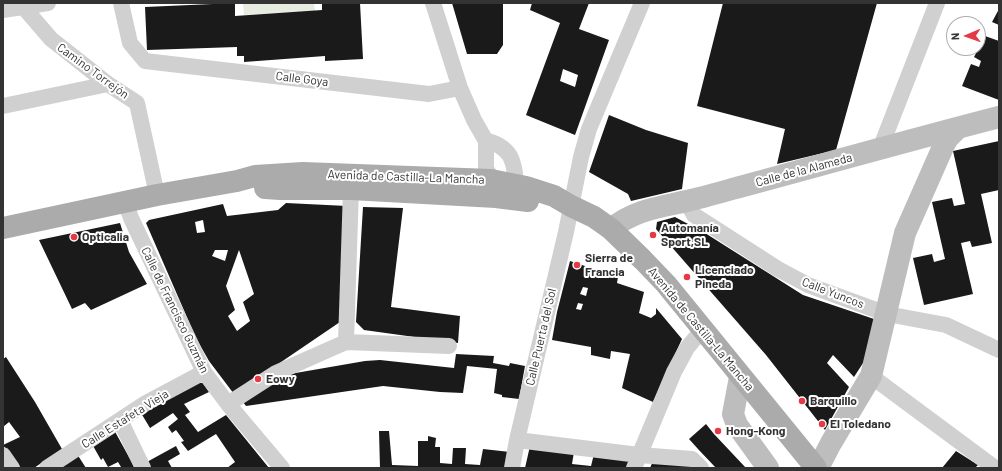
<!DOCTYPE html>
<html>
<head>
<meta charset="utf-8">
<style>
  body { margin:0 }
  #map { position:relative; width:1002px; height:471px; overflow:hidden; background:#fff; font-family:Barlow,sans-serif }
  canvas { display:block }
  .frame { position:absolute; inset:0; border:4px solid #333; pointer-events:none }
  .north { position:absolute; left:946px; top:16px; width:40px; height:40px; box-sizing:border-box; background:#fff; border:1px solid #adadad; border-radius:50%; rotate:268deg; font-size:11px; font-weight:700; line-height:16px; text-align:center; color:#333 }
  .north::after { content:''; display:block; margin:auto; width:14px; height:18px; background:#e63946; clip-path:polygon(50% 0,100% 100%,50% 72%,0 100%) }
</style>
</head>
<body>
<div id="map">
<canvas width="1002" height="471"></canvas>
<div class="frame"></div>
<div class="north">N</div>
</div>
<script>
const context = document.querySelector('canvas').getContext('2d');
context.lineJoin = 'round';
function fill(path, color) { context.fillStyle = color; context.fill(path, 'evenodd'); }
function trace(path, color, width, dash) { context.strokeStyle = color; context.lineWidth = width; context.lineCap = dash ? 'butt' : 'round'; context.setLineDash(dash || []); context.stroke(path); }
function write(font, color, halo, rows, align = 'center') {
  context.font = font + ' Barlow,sans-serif'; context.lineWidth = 4; context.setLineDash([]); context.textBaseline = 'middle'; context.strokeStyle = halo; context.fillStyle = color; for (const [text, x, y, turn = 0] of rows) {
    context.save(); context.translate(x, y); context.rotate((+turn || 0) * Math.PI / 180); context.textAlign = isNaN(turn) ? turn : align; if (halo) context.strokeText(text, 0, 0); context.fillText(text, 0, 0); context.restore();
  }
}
fill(new Path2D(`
  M 243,3 L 314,3 L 315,11 L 244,15 Z`), '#e6ecdf');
fill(new Path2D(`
  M 235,3 L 235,16 L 322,10 L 322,3 L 360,3 L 363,59 L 325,61 L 325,56 L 244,62 L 244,56 L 237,56 L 237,47 L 147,50 L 145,7 Z
  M 452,3 L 503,3 L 503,45 L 497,54 L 467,54 Z
  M 532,3 L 589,3 L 579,29 L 609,40 L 575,135 L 526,115 L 560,23 L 530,10 ZM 563,69 L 578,75 L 575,87 L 560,81 Z
  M 723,3 L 877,3 L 836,150 L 777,164 L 785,129 L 697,106 Z
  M 999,9 L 999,25 L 992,22 Z
  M 985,36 L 999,41 L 999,100 L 962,86 L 971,64 L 979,67 L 981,61 L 974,57 Z
  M 609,115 L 646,130 L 688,143 L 682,189 L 631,201 L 628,194 L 589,172 Z
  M 999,141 L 999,190 L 981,194 L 992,243 L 972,247 L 970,241 L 961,243 L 973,294 L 924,305 L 913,258 L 932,254 L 934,262 L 945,259 L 932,202 L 952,198 L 954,206 L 965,204 L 953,151 Z
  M 286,203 L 347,206 L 340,322 L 234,394 L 209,361 L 196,338 L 146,223 L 149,220 L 223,204 L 227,216 L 278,210 ZM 203,220 L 205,232 L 197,233 L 195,222 ZM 215,250 L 228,250 L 225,261 L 212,256 ZM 239,250 L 254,294 L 243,302 L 250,321 L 237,331 L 228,316 L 235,310 L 226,286 Z
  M 363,207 L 403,208 L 391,307 L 460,316 L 458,343 L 364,330 L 356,322 Z
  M 675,217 L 705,233 L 803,295 L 874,319 L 865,360 L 854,377 L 833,355 L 827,363 L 849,387 L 825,430 L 766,355 L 656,229 L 657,222 Z
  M 120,223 L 129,252 L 147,284 L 91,310 L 85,303 L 72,309 L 39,240 Z
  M 570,261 L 618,277 L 617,283 L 644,292 L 639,313 L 651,318 L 656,314 L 656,308 L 682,339 L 653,402 L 622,388 L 630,354 L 611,351 L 610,359 L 591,355 L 591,347 L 552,340 L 557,312 ZM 583,287 L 588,288 L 586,296 L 580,294 ZM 578,303 L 583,304 L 581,310 L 576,309 Z
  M 456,354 L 494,356 L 493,363 L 509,366 L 510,363 L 525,366 L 519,399 L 502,397 L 502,395 L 494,393 L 497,369 L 467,366 L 463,393 L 440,392 L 383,386 L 246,406 L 243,402 L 284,375 L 365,361 L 380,360 L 454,368 Z
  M 6,357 L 35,402 L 62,449 L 34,468 L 19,468 L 3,445 L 20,437 L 9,422 L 3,427 L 3,359 Z
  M 197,383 L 203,383 L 209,392 L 184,404 L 190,412 L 185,415 L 198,432 L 226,415 L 269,468 L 227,468 L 235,462 L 216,434 L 188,451 L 181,442 L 184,441 L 176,430 L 172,433 L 168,427 L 178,419 L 173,413 L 150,428 L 141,413 Z
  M 706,424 L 714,434 L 746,468 L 716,468 L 698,449 L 689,439 Z
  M 113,428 L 135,468 L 118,468 L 121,467 L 118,462 L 108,467 L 103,458 L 101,460 L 92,444 Z
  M 379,431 L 389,431 L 392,465 L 418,466 L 418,441 L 428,441 L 428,436 L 436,438 L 435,447 L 440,447 L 440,463 L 452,464 L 453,448 L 466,448 L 465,464 L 480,465 L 483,449 L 510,452 L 507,468 L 380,468 Z
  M 176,446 L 180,454 L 168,461 L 172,468 L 148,468 L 145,463 Z
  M 530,446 L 574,452 L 572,464 L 591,466 L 594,454 L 629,458 L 629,468 L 525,468 Z
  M 956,451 L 978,465 L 975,468 L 942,468 Z
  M 77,454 L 86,468 L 55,468 Z
  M 653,461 L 691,466 L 693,468 L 650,468 Z`), '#1a1a1a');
trace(new Path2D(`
  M 20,3 L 51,39 L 108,84 L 137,103 L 157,195
  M 121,3 L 130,43 L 145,61 L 429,94 L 460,88
  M 433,3 L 460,88 L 474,120 L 486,141 L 486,169 L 493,180 L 498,187
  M 3,10 L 48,3
  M 3,106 L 108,84
  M 486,141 C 495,142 505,148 510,156 C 513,162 519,182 512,187 C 511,188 508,189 506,189
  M 880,149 L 937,3
  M 690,200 L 690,208 L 694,215 L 778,269 L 808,285 L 887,314 L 946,325 L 999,350
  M 125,202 L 131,218 L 204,372 L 228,404 L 282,468
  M 346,342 L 449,346
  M 871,376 L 995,468
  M 228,404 L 276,373 L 346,342 L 351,189
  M 120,420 L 143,468
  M 517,440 L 639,455 L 692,459 L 701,468
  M 3,455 L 12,468
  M 47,468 L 146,403 L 204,372
  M 512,468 L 517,440 L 566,232 L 581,157 L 589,129 L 642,3
  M 634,468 L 674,372 L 687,348 L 702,330`), '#d0d0d0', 16);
trace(new Path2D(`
  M 611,229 C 635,209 662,207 691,200 C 704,197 718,193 732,189 C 821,165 910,140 999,117
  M 740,377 L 733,414 L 737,425 L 768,468
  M 818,468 L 831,443 L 871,376 L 905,233 L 943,147 L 948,138 L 958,128`), '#bdbdbd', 22);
trace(new Path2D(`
  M 265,188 L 280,189 L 351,189 L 496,197 L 528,201
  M 3,228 L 157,195 L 237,181 L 255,176 L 303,173 L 491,180 L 526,187 L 554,196 L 571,206 L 594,217 L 611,229 L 643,260 L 666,284 L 816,468`), '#ababab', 22);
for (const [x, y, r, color] of [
  [653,235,4,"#e63946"],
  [74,237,4,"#e63946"],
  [577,265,4,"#e63946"],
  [687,277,4,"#e63946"],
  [258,379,4,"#e63946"],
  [802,401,4,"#e63946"],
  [822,424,4,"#e63946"],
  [718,431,4,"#e63946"]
]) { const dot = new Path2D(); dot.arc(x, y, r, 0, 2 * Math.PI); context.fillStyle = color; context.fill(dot); trace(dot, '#fff', 1.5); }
write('12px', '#333', '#fff', [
  ["Camino Torrejón",93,71,36],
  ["Calle Goya",302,79,7],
  ["Calle de la Alameda",804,170,-15],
  ["Avenida de Castilla-La Mancha",406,177,2],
  ["Calle Yuncos",833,293,21],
  ["Calle de Francisco Guzmán",175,310,64],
  ["Avenida de Castilla-La Mancha",701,329,50],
  ["Calle Puerta del Sol",541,337,-77],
  ["Calle Estafeta Vieja",125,419,-32]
]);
write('bold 12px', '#333', '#fff', [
  ["Automanía",661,228],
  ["Sport,SL",661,242],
  ["Opticalia",82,237],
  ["Sierra de",585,258],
  ["Francia",585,272],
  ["Licenciado",695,270],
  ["Pineda",695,284],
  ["Eowy",266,379],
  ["Barquillo",810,401],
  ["El Toledano",830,424],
  ["Hong-Kong",726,431]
], 'left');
</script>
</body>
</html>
